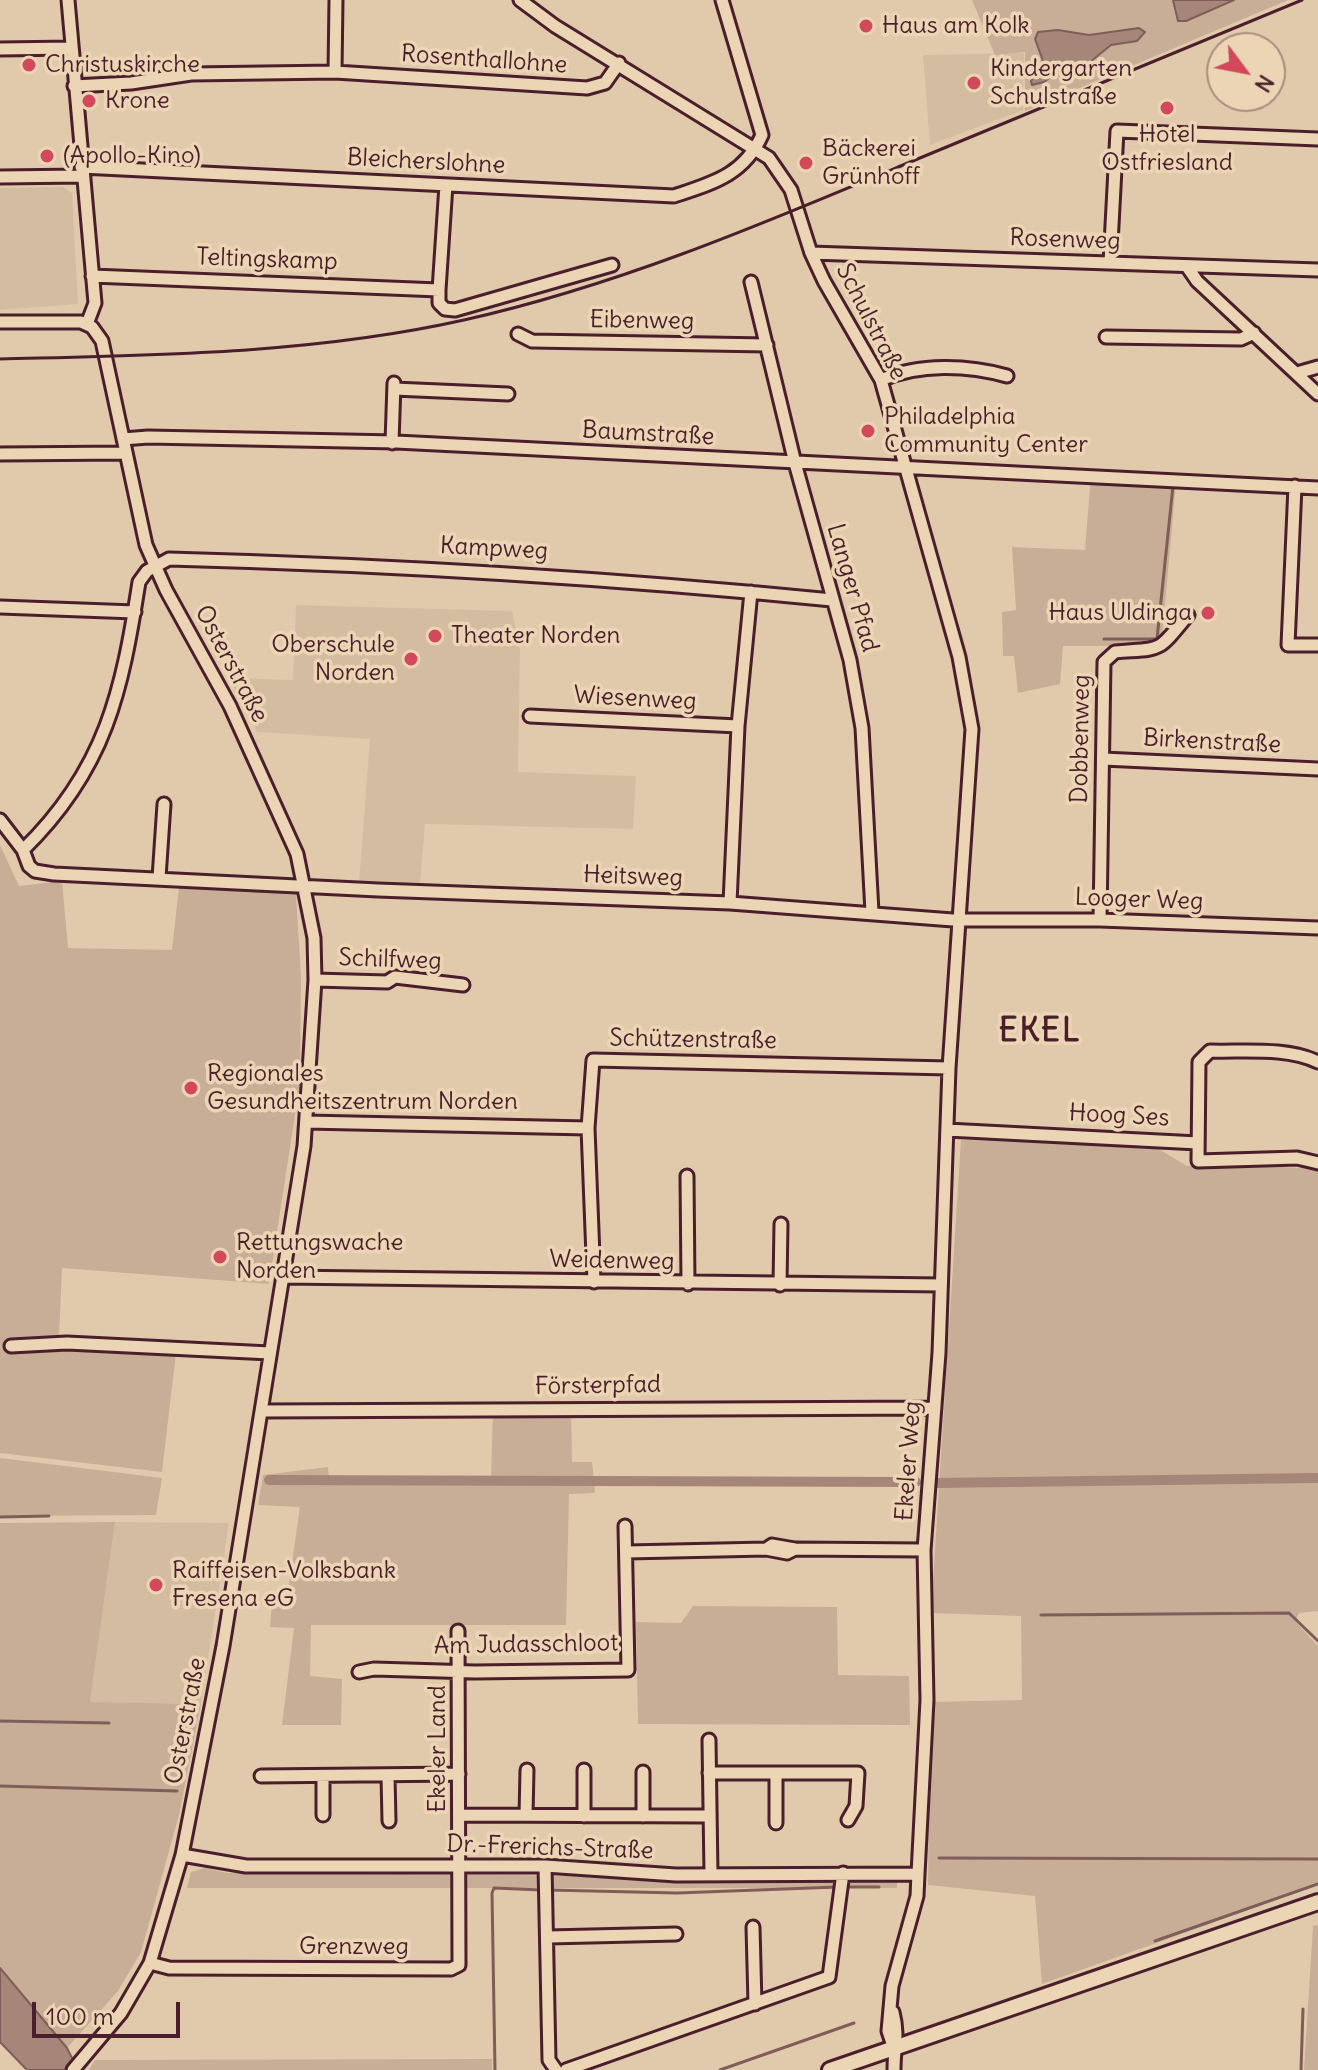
<!DOCTYPE html>
<html>
<head>
<meta charset="utf-8">
<style>
  body { margin:0 }
  #map { position:relative; width:1318px; height:2070px; overflow:hidden; background:#e1caac; font-family:Delius,sans-serif }
  canvas { display:block }
  .north { position:absolute; left:1206px; top:32px; width:80px; height:80px; box-sizing:border-box; background:#ebd5b4; border:2px solid #ab8c7d; border-radius:50%; rotate:122deg; font-size:22px; font-weight:700; line-height:32px; text-align:center; color:#4a1f2b }
  .north::after { content:''; display:block; margin:auto; width:28px; height:36px; background:#d1495b; clip-path:polygon(50% 0,100% 100%,50% 72%,0 100%) }
  .scale { position:absolute; left:32px; top:2002px; width:148px; height:36px; box-sizing:border-box; border:4px solid #4a1f2b; border-top:0; padding-left:10px; font-size:24px; line-height:28px; white-space:nowrap; color:#4a1f2b; -webkit-text-stroke:6px #ebd5b4; paint-order:stroke }
</style>
</head>
<body>
<div id="map">
<canvas width="1318" height="2070"></canvas>
<div class="north">N</div>
<div class="scale">100 m</div>
</div>
<script>
const context = document.querySelector('canvas').getContext('2d');
context.lineJoin = 'round';
function fill(path, color) { context.fillStyle = color; context.fill(path, 'evenodd'); }
function trace(path, color, width, dash) { context.strokeStyle = color; context.lineWidth = width; context.lineCap = dash ? 'butt' : 'round'; context.setLineDash(dash || []); context.stroke(path); }
function write(font, color, halo, rows, align = 'center') {
  context.font = font + ' Delius,sans-serif'; context.lineWidth = 7; context.setLineDash([]); context.textBaseline = 'middle'; context.strokeStyle = halo; context.fillStyle = color; for (const [text, x, y, turn = 0] of rows) {
    context.save(); context.translate(x, y); context.rotate((+turn || 0) * Math.PI / 180); context.textAlign = isNaN(turn) ? turn : align; if (halo) context.strokeText(text, 0, 0); context.fillText(text, 0, 0); context.restore();
  }
}
fill(new Path2D(`
  M 1024,53 L 1023,110 L 930,145 L 923,55 Z
  M 63,187 L 72,193 L 78,304 L 0,310 L 0,188 Z
  M 296,605 L 512,611 L 520,650 L 518,772 L 636,776 L 633,829 L 425,824 L 420,887 L 359,883 L 370,739 L 257,732 L 229,678 L 293,680 Z
  M 115,1522 L 229,1523 L 201,1704 L 90,1702 Z`), '#d4bca1');
fill(new Path2D(`
  M 972,0 L 1288,0 L 1025,111 L 1025,52 L 995,55 Z
  M 1091,475 L 1176,483 L 1162,637 L 1156,646 L 1063,646 L 1060,684 L 1018,693 L 1014,656 L 1003,656 L 1002,612 L 1016,610 L 1012,547 L 1085,550 Z
  M 0,845 L 19,886 L 62,881 L 68,948 L 172,950 L 179,886 L 275,890 L 296,894 L 301,977 L 300,1082 L 269,1284 L 62,1268 L 59,1337 L 176,1353 L 162,1472 L 0,1453 Z
  M 961,1140 L 1150,1144 L 1187,1166 L 1229,1164 L 1318,1169 L 1318,1611 L 1299,1613 L 1295,1621 L 1318,1646 L 1318,1885 L 1042,1984 L 1035,1896 L 928,1885 L 930,1702 L 1022,1700 L 1021,1616 L 931,1613 Z
  M 571,1408 L 572,1462 L 592,1462 L 595,1493 L 569,1494 L 566,1625 L 311,1625 L 310,1676 L 342,1679 L 341,1725 L 282,1725 L 294,1628 L 270,1627 L 272,1603 L 286,1604 L 300,1507 L 258,1505 L 263,1475 L 328,1467 L 329,1481 L 491,1479 L 493,1409 Z
  M 0,1458 L 162,1478 L 156,1515 L 0,1516 Z
  M 115,1522 L 90,1702 L 201,1704 L 179,1815 L 141,1952 L 118,1991 L 67,2048 L 0,1968 L 0,1523 Z
  M 693,1606 L 837,1607 L 838,1675 L 909,1676 L 910,1725 L 638,1724 L 636,1622 L 681,1623 Z
  M 205,1868 L 228,1873 L 897,1878 L 897,1888 L 187,1888 L 191,1872 Z
  M 1318,1925 L 1318,2070 L 1304,2070 L 1313,1926 Z
  M 492,2059 L 492,2070 L 89,2070 L 95,2060 Z`), '#c8ae96');
const water = new Path2D(`
  M 1173,0 L 1234,0 L 1186,21 L 1178,21 Z
  M 1139,28 L 1145,32 L 1137,41 L 1111,45 L 1090,62 L 1063,67 L 1044,82 L 1032,85 L 1031,81 L 1043,61 L 1035,39 L 1038,32 L 1058,30 L 1089,35 Z
  M 0,1968 L 67,2048 L 78,2070 L 27,2070 L 0,2042 Z`);
fill(water, '#a68678');
trace(water, '#815d59', 2);
trace(new Path2D(`
  M 1104,639 L 1157,639 L 1173,486
  M 0,1517 L 49,1516
  M 1041,1615 L 1289,1613 L 1318,1641
  M 0,1721 L 109,1723
  M 0,1786 L 177,1791
  M 939,1858 L 1318,1859
  M 846,1887 L 879,1887
  M 549,1890 L 677,1893 L 838,1887
  M 1155,1941 L 1318,1884
  M 495,2070 L 492,1893 L 494,1888 L 541,1890
  M 720,2070 L 854,2023
  M 1301,2070 L 1303,2009`), '#815d59', 3);
trace(new Path2D(`
  M 269,1480 L 916,1482
  M 935,1483 L 1318,1478`), '#a68678', 10);
const minor = new Path2D(`
  M 68,0 L 95,303 L 87,324
  M 520,0 L 555,26 L 769,158 L 791,190 L 811,253 L 824,281 L 881,380 L 959,657 L 972,729 L 949,1068 L 939,1353 L 924,1550 L 927,1700 L 918,1874 L 917,1896 L 892,1986 L 888,2031 L 894,2049
  M 0,49 L 72,48
  M 335,72 L 336,0
  M 74,86 L 131,83 L 191,74 L 335,72 L 587,88 L 605,83 L 619,63
  M 81,167 L 674,196 C 713,183 744,175 762,135 L 722,0
  M 0,177 L 82,176
  M 811,253 L 1318,270
  M 1110,263 L 1117,131 L 1318,139
  M 1188,268 L 1197,281 L 1318,394
  M 92,276 L 439,290 L 439,303 L 445,309 L 455,310 L 612,265
  M 751,282 L 795,463 L 850,660 L 862,728 L 872,912
  M 439,290 L 446,185
  M 0,322 L 81,322 L 92,327 L 102,341 L 146,545 L 166,590 L 230,706 L 297,854 L 314,938 L 315,980 L 304,1146 L 223,1646 L 182,1855 L 150,1963 L 121,2013 L 73,2070
  M 518,334 L 532,341 L 767,345
  M 1106,337 L 1241,339 L 1254,333
  M 1297,373 L 1318,367
  M 881,380 C 919,363 968,365 1007,376
  M 394,389 L 508,394
  M 123,439 L 148,437 L 396,442 L 1318,488
  M 392,443 L 394,383
  M 0,454 L 125,453
  M 1295,486 L 1288,645 L 1318,645
  M 0,607 L 135,612
  M 530,716 L 738,726
  M 1103,759 L 1318,769
  M 0,820 L 23,850 L 29,866 L 35,871 L 54,874 L 378,890 L 730,903 L 953,920 L 1100,920 L 1318,928
  M 23,850 C 106,769 122,691 139,582 L 147,571 L 169,559 C 391,565 611,578 832,600
  M 159,878 L 164,804
  M 730,903 L 738,726 L 751,592
  M 1100,920 L 1104,662 L 1115,652 C 1163,648 1156,654 1188,615
  M 315,980 L 387,982 L 395,977 L 463,985
  M 1318,1062 C 1286,1047 1245,1052 1210,1051 L 1199,1062 L 1198,1161 L 1297,1158 L 1318,1163
  M 306,1122 L 588,1128 L 593,1060 L 949,1068
  M 588,1128 L 594,1282
  M 947,1130 L 1198,1143
  M 687,1176 L 688,1284
  M 283,1277 L 941,1285
  M 780,1285 L 781,1224
  M 11,1346 L 67,1343 L 270,1353
  M 262,1411 L 935,1408
  M 766,1549 L 787,1553 L 795,1549 L 924,1550
  M 627,1552 L 766,1549 L 772,1545 L 795,1549
  M 359,1672 L 374,1669 L 475,1672 L 628,1670 L 625,1526
  M 709,1740 L 711,1874
  M 584,1770 L 584,1816
  M 709,1773 L 858,1773 L 856,1806 L 848,1820
  M 776,1775 L 776,1823
  M 261,1776 L 459,1774
  M 388,1776 L 389,1821
  M 323,1777 L 323,1815
  M 460,1815 L 709,1816
  M 526,1815 L 527,1770
  M 643,1816 L 643,1772
  M 182,1855 L 246,1866 L 545,1866 L 676,1875 L 918,1874
  M 545,1866 L 549,2060 L 556,2070
  M 753,1927 L 755,2004
  M 548,1937 L 676,1934
  M 150,1963 L 169,1968 L 451,1969 L 459,1965 L 458,1631
  M 893,2012 C 899,2036 894,2046 894,2070
  M 566,2070 L 829,1977 L 843,1873`);
const major = new Path2D(`
  M 830,2070 L 1318,1902`);
trace(minor, '#4a1f2b', 17);
trace(major, '#4a1f2b', 20);
trace(minor, '#ebd5b4', 11);
trace(major, '#ebd5b4', 14);
trace(new Path2D(`
  M 0,359 C 155,355 312,354 464,320 C 616,286 760,225 903,165 C 1036,110 1169,55 1302,0`), '#4a1f2b', 3);
for (const [x, y, r, color] of [
  [866,26,8,"#d1495b"],
  [29,65,8,"#d1495b"],
  [974,83,8,"#d1495b"],
  [89,101,8,"#d1495b"],
  [1167,108,8,"#d1495b"],
  [47,156,8,"#d1495b"],
  [806,163,8,"#d1495b"],
  [868,431,8,"#d1495b"],
  [1208,613,8,"#d1495b"],
  [435,636,8,"#d1495b"],
  [411,659,8,"#d1495b"],
  [191,1088,8,"#d1495b"],
  [220,1257,8,"#d1495b"],
  [156,1585,8,"#d1495b"]
]) { const dot = new Path2D(); dot.arc(x, y, r, 0, 2 * Math.PI); context.fillStyle = color; context.fill(dot); trace(dot, '#ebd5b4', 3); }
write('24px', '#4a1f2b', '#ebd5b4', [
  ["Haus am Kolk",882,26],
  ["Christuskirche",45,65],
  ["Kindergarten",990,69],
  ["Schulstraße",990,97],
  ["Krone",105,101],
  ["Hotel",1167,135,"center"],
  ["Ostfriesland",1167,163,"center"],
  ["Bäckerei",822,149],
  ["Grünhoff",822,177],
  ["(Apollo-Kino)",63,156],
  ["Philadelphia",884,417],
  ["Community Center",884,445],
  ["Haus Uldinga",1192,613,"right"],
  ["Theater Norden",451,636],
  ["Oberschule",395,645,"right"],
  ["Norden",395,673,"right"],
  ["Regionales",207,1074],
  ["Gesundheitszentrum Norden",207,1102],
  ["Rettungswache",236,1243],
  ["Norden",236,1271],
  ["Raiffeisen-Volksbank",172,1571],
  ["Fresena eG",172,1599]
], 'left');
write('24px', '#4a1f2b', '#ebd5b4', [
  ["Rosenthallohne",484,60,4],
  ["Bleicherslohne",426,162,3],
  ["Rosenweg",1065,240,2],
  ["Teltingskamp",267,260,2],
  ["Eibenweg",642,321,1],
  ["Schulstraße",871,322,63],
  ["Baumstraße",648,434,3],
  ["Kampweg",494,549,3],
  ["Langer Pfad",852,588,74],
  ["Osterstraße",231,664,62],
  ["Wiesenweg",635,699,3],
  ["Dobbenweg",1081,739,-89],
  ["Birkenstraße",1212,742,3],
  ["Heitsweg",633,877,2],
  ["Looger Weg",1139,900,2],
  ["Schilfweg",390,960,2],
  ["Schützenstraße",693,1040,1],
  ["Hoog Ses",1119,1116,3],
  ["Weidenweg",612,1261,1],
  ["Försterpfad",598,1386,-1],
  ["Ekeler Weg",909,1461,-86],
  ["Am Judasschloot",526,1645,-1],
  ["Osterstraße",186,1721,-79],
  ["Ekeler Land",438,1749,-90],
  ["Dr.-Frerichs-Straße",550,1848,2],
  ["Grenzweg",354,1947]
]);
context.letterSpacing = '2px';
write('bold 32px', '#4a1f2b', '#ebd5b4', [
  ["EKEL",1040,1032]
]);
context.letterSpacing = '0px';
</script>
</body>
</html>
